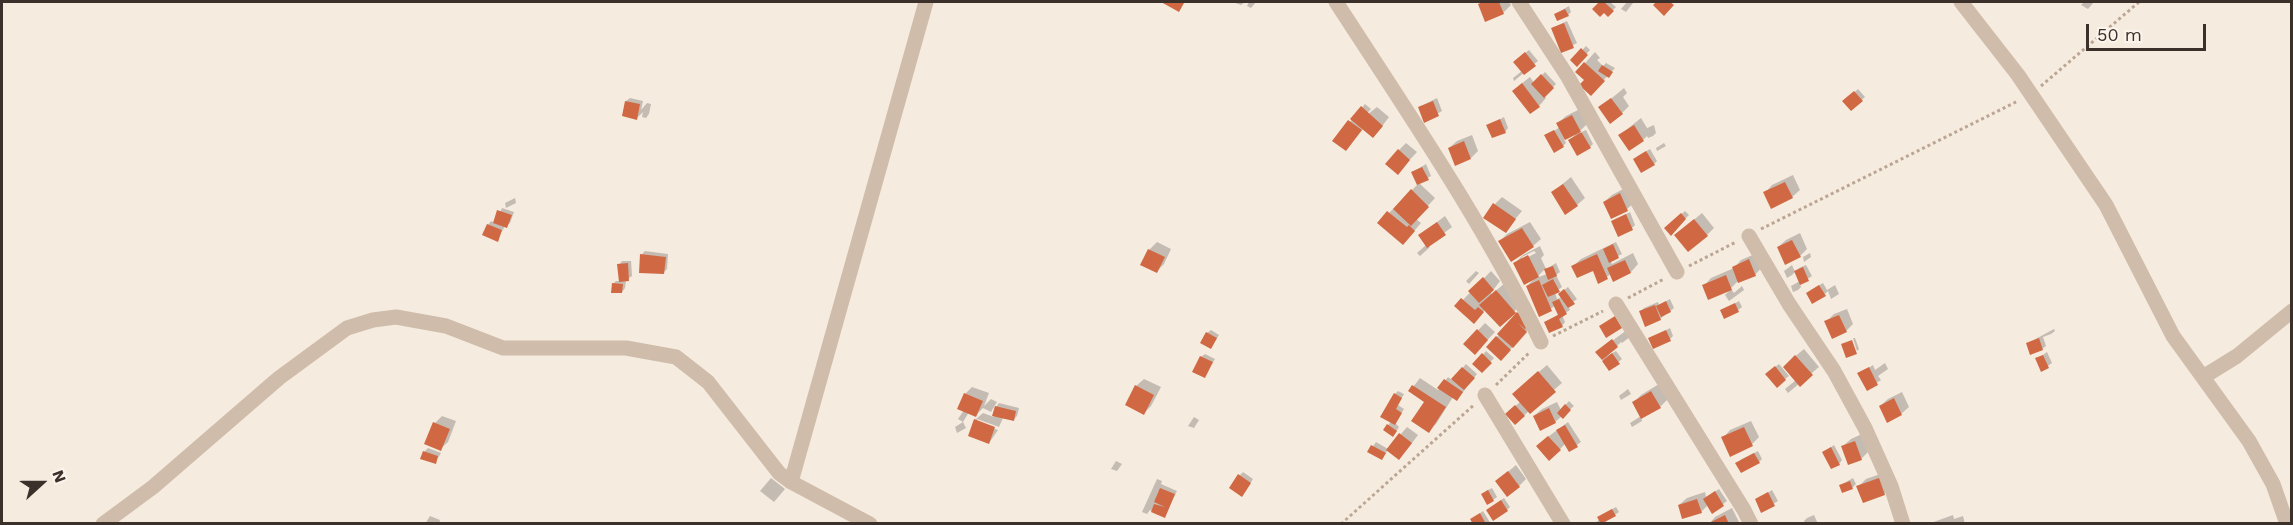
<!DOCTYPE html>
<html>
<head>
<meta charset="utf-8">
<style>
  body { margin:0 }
  #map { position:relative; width:2293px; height:525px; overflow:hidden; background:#f5ebdf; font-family:"Work Sans",sans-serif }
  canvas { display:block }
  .frame { position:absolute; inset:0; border:3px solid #3c302a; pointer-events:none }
  .north { position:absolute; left:12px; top:453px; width:60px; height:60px; -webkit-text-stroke:4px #fcf5ed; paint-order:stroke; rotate:69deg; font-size:16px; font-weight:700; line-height:24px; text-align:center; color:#3c302a }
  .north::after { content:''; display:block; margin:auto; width:21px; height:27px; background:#3c302a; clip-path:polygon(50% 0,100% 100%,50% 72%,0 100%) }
  .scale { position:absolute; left:2086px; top:24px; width:120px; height:27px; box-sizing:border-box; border:3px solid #3c302a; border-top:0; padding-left:8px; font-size:18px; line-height:21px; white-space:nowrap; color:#3c302a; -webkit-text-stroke:4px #fcf5ed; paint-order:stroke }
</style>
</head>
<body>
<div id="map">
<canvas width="2293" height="525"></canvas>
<div class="frame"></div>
<div class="north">N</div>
<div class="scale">50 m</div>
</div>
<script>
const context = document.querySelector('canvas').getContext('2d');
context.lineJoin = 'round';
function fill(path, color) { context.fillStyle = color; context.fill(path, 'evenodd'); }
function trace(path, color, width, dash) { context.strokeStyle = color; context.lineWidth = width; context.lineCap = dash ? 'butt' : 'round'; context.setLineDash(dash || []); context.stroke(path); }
fill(new Path2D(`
  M 1232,2 L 1245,2 L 1241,5 Z
  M 1249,2 L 1256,2 L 1251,8 L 1247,6 Z
  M 1482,2 L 1509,2 L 1511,5 L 1503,13 L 1486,20 L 1479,4 Z
  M 1601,2 L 1610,2 L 1616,7 L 1608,15 L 1604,11 L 1594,9 Z
  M 1627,2 L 1633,3 L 1626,12 L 1621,9 Z
  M 2084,2 L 2094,2 L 2088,9 L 2081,5 Z
  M 1569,6 L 1571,12 L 1568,15 L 1555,14 Z
  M 1567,21 L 1577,43 L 1562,51 L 1552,28 Z
  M 1586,46 L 1590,50 L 1577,65 L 1573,60 Z
  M 1529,50 L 1538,61 L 1514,81 L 1513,78 L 1522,71 L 1519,58 Z
  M 1595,52 L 1600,58 L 1597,60 L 1603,66 L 1606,63 L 1615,68 L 1591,94 L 1586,79 L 1577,72 Z
  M 1545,72 L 1556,84 L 1544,96 L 1546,98 L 1539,106 L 1521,84 L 1530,77 L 1534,83 Z
  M 1624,88 L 1627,93 L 1623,97 L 1629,106 L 1622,113 L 1600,108 Z
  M 1858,89 L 1865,97 L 1851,109 L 1844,102 Z
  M 630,98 L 643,101 L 641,110 L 647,103 L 651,104 L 649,114 L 646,118 L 642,117 L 643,112 L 637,118 L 626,101 Z
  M 1437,98 L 1442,111 L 1425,121 L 1419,107 Z
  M 1365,104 L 1371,109 L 1363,118 L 1377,107 L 1389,117 L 1380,129 L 1364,128 L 1345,149 L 1334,141 Z
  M 1580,109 L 1587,124 L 1577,134 L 1586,130 L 1593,144 L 1590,147 L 1570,140 L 1577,133 L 1564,139 L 1566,143 L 1563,146 L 1546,136 L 1560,127 L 1558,123 L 1566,116 Z
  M 1504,117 L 1508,128 L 1505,132 L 1488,126 Z
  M 1641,118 L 1647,128 L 1654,125 L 1656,133 L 1653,136 L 1648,138 L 1647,136 L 1643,140 L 1620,135 Z
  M 1472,135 L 1478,151 L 1471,158 L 1449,148 L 1457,141 Z
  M 1406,143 L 1417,152 L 1405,165 L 1399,150 Z
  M 1664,143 L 1666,146 L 1657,151 L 1656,148 Z
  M 1650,149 L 1657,161 L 1654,164 L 1638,156 Z
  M 1426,164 L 1431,176 L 1419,183 L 1435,198 L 1416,219 L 1421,223 L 1410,236 L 1379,223 L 1418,184 L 1413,172 Z
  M 1793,175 L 1800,190 L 1792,197 L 1765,193 L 1772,185 Z
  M 1571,177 L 1585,198 L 1577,205 L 1553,192 Z
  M 1627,187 L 1635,202 L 1627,209 L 1604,202 L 1612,195 Z
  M 1502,197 L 1522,211 L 1505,231 L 1495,204 Z
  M 515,198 L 516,203 L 506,208 L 505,203 Z
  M 502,208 L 514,212 L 510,223 L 505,226 L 497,240 L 488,225 L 491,221 L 495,223 Z
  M 1685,211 L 1689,215 L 1671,233 L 1666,228 Z
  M 1630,212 L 1635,225 L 1632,228 L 1613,221 Z
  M 1702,213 L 1714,228 L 1707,235 L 1684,228 Z
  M 1445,216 L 1452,227 L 1428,245 L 1430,247 L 1420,256 L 1417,253 L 1426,245 L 1420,235 Z
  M 1530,222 L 1541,239 L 1533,246 L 1500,241 L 1507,234 Z
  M 1800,233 L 1807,249 L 1800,256 L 1778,247 L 1786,240 Z
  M 1157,242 L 1171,249 L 1164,264 L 1157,271 L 1149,250 Z
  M 1616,242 L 1622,254 L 1610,260 L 1612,264 L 1633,253 L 1638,264 L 1631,272 L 1614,280 L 1611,274 L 1599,282 L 1593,269 L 1573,266 L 1581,259 Z
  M 1540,246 L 1544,255 L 1541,258 L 1546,269 L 1556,263 L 1560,272 L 1556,275 L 1562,287 L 1555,292 L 1557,299 L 1562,297 L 1563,291 L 1568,287 L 1577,299 L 1568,306 L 1570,310 L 1562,315 L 1565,322 L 1562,326 L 1546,322 L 1559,314 L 1555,306 L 1539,315 L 1527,286 L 1536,277 L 1515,263 L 1523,255 ZM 1534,251 L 1536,253 L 1522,260 L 1522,257 ZM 1545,269 L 1547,274 L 1536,278 Z
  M 645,251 L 668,254 L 667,269 L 664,272 L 642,254 Z
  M 1757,253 L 1762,267 L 1755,275 L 1738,281 L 1731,288 L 1704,286 L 1711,278 L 1734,268 L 1741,260 Z
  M 1810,253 L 1811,257 L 1804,262 L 1803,257 Z
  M 622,261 L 631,261 L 632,276 L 626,280 L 625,288 L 622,292 L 613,284 L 616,281 L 620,281 L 619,265 Z
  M 1792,265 L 1795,272 L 1799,268 L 1806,265 L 1812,276 L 1800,284 L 1801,287 L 1798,290 L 1793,292 L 1791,286 L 1800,281 L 1795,272 L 1792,275 L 1787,278 L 1784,271 Z
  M 1476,271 L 1479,273 L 1469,284 L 1466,281 Z
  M 1491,271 L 1500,281 L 1491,293 L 1492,294 L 1505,283 L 1522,304 L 1500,325 L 1486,309 L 1481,314 L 1457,306 Z
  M 1823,283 L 1827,290 L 1835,285 L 1839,294 L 1831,299 L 1828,291 L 1825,294 L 1811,290 Z
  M 1742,286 L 1744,290 L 1729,301 L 1725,295 L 1731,289 L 1734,293 Z
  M 1670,299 L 1674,308 L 1660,319 L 1641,311 L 1644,308 L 1658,302 L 1659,305 Z
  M 1739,301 L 1742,307 L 1738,310 L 1722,311 Z
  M 1847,309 L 1853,324 L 1846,331 L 1826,322 L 1834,314 Z
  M 1521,310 L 1533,324 L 1508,352 L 1488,347 Z
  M 1485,323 L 1495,332 L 1475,353 L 1465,344 Z
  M 1670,328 L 1673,336 L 1670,339 L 1650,339 Z
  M 2054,329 L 2055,331 L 2051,334 L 2043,337 L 2046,346 L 2042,349 L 2028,343 Z
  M 1211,330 L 1219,335 L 1211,348 L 1207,333 Z
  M 1627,330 L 1631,336 L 1622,343 L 1621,342 L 1607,356 L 1616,351 L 1622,359 L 1610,369 L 1597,352 Z
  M 1853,338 L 1855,338 L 1859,349 L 1857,351 Z
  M 1804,349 L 1819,367 L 1788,393 L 1785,389 L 1796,380 L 1792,359 Z
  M 1486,351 L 1494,358 L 1482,371 L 1475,364 Z
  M 2047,352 L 2052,363 L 2042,370 L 2037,359 Z
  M 1205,354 L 1215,359 L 1204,376 L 1201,357 Z
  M 1885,363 L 1888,369 L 1878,376 L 1881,380 L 1867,389 L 1859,374 L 1873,365 L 1875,370 Z
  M 1466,364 L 1477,374 L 1460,396 L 1453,397 L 1436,424 L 1428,431 L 1426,401 L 1410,391 L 1420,378 L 1438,390 L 1448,377 L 1452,380 Z
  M 1779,364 L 1789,376 L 1785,379 L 1770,371 Z
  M 1547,365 L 1562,383 L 1515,423 L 1507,414 L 1521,401 L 1522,386 Z
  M 1144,379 L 1161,387 L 1151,406 L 1144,413 L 1136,386 Z
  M 1659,384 L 1668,399 L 1660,407 L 1641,418 L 1642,421 L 1632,427 L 1630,423 L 1641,416 L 1634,402 L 1641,395 Z
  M 972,387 L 989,393 L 984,406 L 991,399 L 997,402 L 991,412 L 983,408 L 976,415 L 969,412 L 963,422 L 958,419 L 964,410 L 965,394 Z
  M 1628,389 L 1631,394 L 1621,400 L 1619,396 Z
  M 1398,391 L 1404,394 L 1398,405 L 1404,409 L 1395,423 L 1399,427 L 1396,432 L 1385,430 L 1391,421 L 1395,394 Z
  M 1902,392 L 1909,407 L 1901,414 L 1880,406 L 1888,399 Z
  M 1569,401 L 1574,406 L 1555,422 L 1534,416 L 1542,409 L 1557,402 L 1561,410 Z
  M 999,403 L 1019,408 L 1017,416 L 1013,420 L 1003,418 L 999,427 L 977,419 L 977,422 L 998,430 L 989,443 L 975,420 L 983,413 L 994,417 L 996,407 Z
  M 442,416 L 456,421 L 448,442 L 440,449 L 435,423 Z
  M 1194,417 L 1199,420 L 1194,428 L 1188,426 Z
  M 1751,421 L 1759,437 L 1752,444 L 1723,438 L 1730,430 Z
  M 963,422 L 966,428 L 957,433 L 955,427 Z
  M 1568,422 L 1581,442 L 1570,450 L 1566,443 L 1560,449 L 1545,439 Z
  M 1407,427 L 1418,435 L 1406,451 L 1388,450 L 1382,458 L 1369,452 L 1376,442 L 1388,449 Z
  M 1862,434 L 1868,452 L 1861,459 L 1843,446 L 1851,439 Z
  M 1834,445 L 1842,460 L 1839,464 L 1824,452 Z
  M 428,448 L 441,453 L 435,463 L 424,452 Z
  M 1758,451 L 1762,459 L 1759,462 L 1740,460 Z
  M 1116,461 L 1122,464 L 1117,471 L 1111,469 Z
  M 1516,465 L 1526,479 L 1519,486 L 1497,481 Z
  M 1243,472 L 1253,479 L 1245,492 L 1240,475 Z
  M 1886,472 L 1892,486 L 1884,494 L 1858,487 L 1866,479 Z
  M 771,478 L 785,489 L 774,502 L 760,491 Z
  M 1853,478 L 1856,484 L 1852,488 L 1841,485 Z
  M 1157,479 L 1162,481 L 1161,484 L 1177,491 L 1165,516 L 1150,510 L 1147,514 L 1142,512 Z
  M 1492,488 L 1497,497 L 1493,500 L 1486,491 Z
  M 1719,489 L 1727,501 L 1712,512 L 1708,505 L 1701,512 L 1679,505 L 1687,498 L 1705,492 L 1706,497 Z
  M 1772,490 L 1778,501 L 1762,511 L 1756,500 Z
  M 1504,498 L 1510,507 L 1507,510 L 1491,507 Z
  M 1616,507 L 1619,512 L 1606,521 L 1607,524 L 1594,524 L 1600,519 L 1603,514 Z
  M 1732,508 L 1740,524 L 1709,524 L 1715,517 Z
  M 1483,511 L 1491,524 L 1475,524 L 1476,516 Z
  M 1814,515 L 1818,524 L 1805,524 L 1804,521 L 1807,518 Z
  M 1953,515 L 1954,519 L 1963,516 L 1965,524 L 1928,524 Z
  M 430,516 L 440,520 L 439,524 L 425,524 Z`), '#0003');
fill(new Path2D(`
  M 1161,2 L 1182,2 L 1184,3 L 1179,12 Z
  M 1483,2 L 1499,2 L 1504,14 L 1485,22 L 1478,4 Z
  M 1599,2 L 1604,2 L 1614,11 L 1608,17 L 1604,13 L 1600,17 L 1592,9 Z
  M 1656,2 L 1670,2 L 1674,5 L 1664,16 L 1653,5 Z
  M 1565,9 L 1569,16 L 1557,21 L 1554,14 Z
  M 1564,23 L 1574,48 L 1561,53 L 1551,28 Z
  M 1581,48 L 1588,55 L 1577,67 L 1570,60 Z
  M 1525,52 L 1536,66 L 1524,75 L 1513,62 Z
  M 1584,62 L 1605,81 L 1591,96 L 1579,85 L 1584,80 L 1575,72 Z
  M 1602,65 L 1613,72 L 1609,78 L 1598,71 Z
  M 1541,74 L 1554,88 L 1544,98 L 1531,84 Z
  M 1522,83 L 1540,107 L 1530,114 L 1512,91 Z
  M 1854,91 L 1863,101 L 1851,111 L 1842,101 Z
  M 1611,98 L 1623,114 L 1610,124 L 1598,107 Z
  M 625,101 L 640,104 L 637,120 L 622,116 Z
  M 1433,101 L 1439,116 L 1424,123 L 1418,107 Z
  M 1361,106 L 1383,126 L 1373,138 L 1350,119 Z
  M 1572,115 L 1581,132 L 1565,140 L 1556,123 Z
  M 1500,119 L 1506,133 L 1492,138 L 1486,125 Z
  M 1348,120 L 1362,130 L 1346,151 L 1332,141 Z
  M 1634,125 L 1644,141 L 1629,151 L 1618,135 Z
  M 1554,130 L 1564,147 L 1554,153 L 1544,135 Z
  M 1580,133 L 1582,133 L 1591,148 L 1577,156 L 1568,140 Z
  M 1464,141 L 1471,159 L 1455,166 L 1448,148 Z
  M 1398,149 L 1410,160 L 1398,175 L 1385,164 Z
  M 1646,151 L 1655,165 L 1641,173 L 1633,159 Z
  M 1422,167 L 1429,180 L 1417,185 L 1411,172 Z
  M 1785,182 L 1793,198 L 1771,209 L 1763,192 Z
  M 1563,184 L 1578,206 L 1565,215 L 1551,192 Z
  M 1411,189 L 1429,207 L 1411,226 L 1393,209 Z
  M 1620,193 L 1628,211 L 1611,219 L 1603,202 Z
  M 1493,203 L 1516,219 L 1506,233 L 1483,218 Z
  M 497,210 L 512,215 L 507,228 L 493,223 Z
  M 1387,211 L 1407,227 L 1409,225 L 1415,231 L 1403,245 L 1377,223 Z
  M 1681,213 L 1686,219 L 1671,236 L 1664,228 Z
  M 1626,214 L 1633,230 L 1618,237 L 1611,221 Z
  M 1694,219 L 1708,236 L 1688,252 L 1674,235 Z
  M 1437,222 L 1446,235 L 1427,248 L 1418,235 Z
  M 487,224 L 502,230 L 498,242 L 482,235 Z
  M 1522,228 L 1534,247 L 1511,262 L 1498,241 Z
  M 1792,240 L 1801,257 L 1785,265 L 1777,247 Z
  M 1613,244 L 1619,258 L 1609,263 L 1603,249 Z
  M 1148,249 L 1165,257 L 1157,273 L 1140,265 Z
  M 640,254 L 666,257 L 664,274 L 639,273 Z
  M 1597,254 L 1608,279 L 1598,284 L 1593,271 L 1577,278 L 1571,266 Z
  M 1528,255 L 1539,277 L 1524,285 L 1513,263 Z
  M 1749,259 L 1756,276 L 1738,283 L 1732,267 Z
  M 1625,260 L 1631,273 L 1613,282 L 1607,268 Z
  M 628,263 L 629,281 L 619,282 L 617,264 Z
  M 1553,266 L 1557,276 L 1548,280 L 1544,269 Z
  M 1803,267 L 1809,281 L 1800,285 L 1794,271 Z
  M 1726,275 L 1732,290 L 1708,300 L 1702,285 Z
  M 1483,277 L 1494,290 L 1479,303 L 1468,291 Z
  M 1553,279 L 1560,292 L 1548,297 L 1542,285 Z
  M 1539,280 L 1552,311 L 1539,317 L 1526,286 Z
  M 612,283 L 623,284 L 622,293 L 611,293 Z
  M 1819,285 L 1826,296 L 1812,304 L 1806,293 Z
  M 1564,289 L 1575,304 L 1568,308 L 1558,294 Z
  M 1496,290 L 1516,313 L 1500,327 L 1479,305 Z
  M 1461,298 L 1475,310 L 1478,307 L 1484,312 L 1474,324 L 1454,306 Z
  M 1559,299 L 1567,314 L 1559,319 L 1563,327 L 1549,333 L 1544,322 L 1558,315 L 1552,302 Z
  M 1666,301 L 1671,312 L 1661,317 L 1656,306 Z
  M 1735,303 L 1739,312 L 1724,319 L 1720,310 Z
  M 1655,305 L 1661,320 L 1645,327 L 1639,311 Z
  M 1517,312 L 1530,324 L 1525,329 L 1518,323 L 1527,332 L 1513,348 L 1497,334 Z
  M 1839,315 L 1847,332 L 1832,339 L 1824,321 Z
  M 1615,316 L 1622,328 L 1606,338 L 1599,326 Z
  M 1477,329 L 1488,340 L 1475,355 L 1463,344 Z
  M 1666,330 L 1671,341 L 1653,349 L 1648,338 Z
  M 1206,332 L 1217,338 L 1211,349 L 1200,343 Z
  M 1496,336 L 1511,350 L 1501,361 L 1486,347 Z
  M 2039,338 L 2043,350 L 2030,355 L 2026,343 Z
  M 1612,339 L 1618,347 L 1602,360 L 1595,352 Z
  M 1852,340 L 1857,354 L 1846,358 L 1841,344 Z
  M 1482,353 L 1492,363 L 1482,373 L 1472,364 Z
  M 1612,353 L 1620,364 L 1609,371 L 1602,361 Z
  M 1795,355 L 1813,375 L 1800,387 L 1783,367 Z
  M 2043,355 L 2049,368 L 2041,372 L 2035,358 Z
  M 1200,356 L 1213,362 L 1205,378 L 1192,372 Z
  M 1775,366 L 1786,380 L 1777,388 L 1765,374 Z
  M 1462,367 L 1475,378 L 1464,390 L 1451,379 Z
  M 1869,367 L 1878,385 L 1867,391 L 1857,373 Z
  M 1538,371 L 1556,392 L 1530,414 L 1512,394 Z
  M 1444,379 L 1463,392 L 1457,401 L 1437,388 Z
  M 1135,385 L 1154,395 L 1144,415 L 1125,405 Z
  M 1412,385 L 1446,407 L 1429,433 L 1411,421 L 1424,402 L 1408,391 Z
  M 1651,391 L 1661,408 L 1641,419 L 1632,402 Z
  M 964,393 L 983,401 L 976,417 L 957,409 Z
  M 1394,393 L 1402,398 L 1396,409 L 1402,413 L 1395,425 L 1380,417 Z
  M 1894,398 L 1902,415 L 1887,423 L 1879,406 Z
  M 1565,404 L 1571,410 L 1563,419 L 1557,413 Z
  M 1515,405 L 1525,416 L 1515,425 L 1505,414 Z
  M 995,406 L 1016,411 L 1014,421 L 992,416 Z
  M 1549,408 L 1556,423 L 1540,431 L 1533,416 Z
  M 974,419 L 995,427 L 989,444 L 968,436 Z
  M 433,422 L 450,429 L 441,451 L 424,444 Z
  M 1387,424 L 1397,431 L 1393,437 L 1383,430 Z
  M 1565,425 L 1578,447 L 1569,452 L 1556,430 Z
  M 1744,427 L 1753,446 L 1730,457 L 1721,437 Z
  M 1399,433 L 1412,443 L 1399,460 L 1386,450 Z
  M 1548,436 L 1561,450 L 1549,461 L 1536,446 Z
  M 1855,441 L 1862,460 L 1848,465 L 1841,446 Z
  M 1371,445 L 1386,453 L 1382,460 L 1367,452 Z
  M 1831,447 L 1840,465 L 1831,469 L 1822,452 Z
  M 423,451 L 438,456 L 436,464 L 420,459 Z
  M 1754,453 L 1760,463 L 1741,473 L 1735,463 Z
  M 1508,471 L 1520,487 L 1507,497 L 1495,481 Z
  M 1238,474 L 1251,483 L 1242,497 L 1229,488 Z
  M 1879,478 L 1885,495 L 1863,503 L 1856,486 Z
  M 1850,481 L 1853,489 L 1842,493 L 1839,485 Z
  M 1160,488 L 1175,494 L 1165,518 L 1151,512 L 1154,504 L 1165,507 L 1154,502 Z
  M 1488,490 L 1494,501 L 1487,505 L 1481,494 Z
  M 1715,491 L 1724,506 L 1712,514 L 1703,499 Z
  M 1768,492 L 1775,506 L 1761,513 L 1755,499 Z
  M 1697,499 L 1702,513 L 1682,519 L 1678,505 Z
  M 1501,500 L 1508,511 L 1493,521 L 1486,510 Z
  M 1612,509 L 1616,516 L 1601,524 L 1597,517 Z
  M 1480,513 L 1486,524 L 1473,524 L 1470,519 Z
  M 1725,515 L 1729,524 L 1707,524 Z`), '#d06943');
trace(new Path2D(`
  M 2041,86 L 2139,2
  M 1761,229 L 2018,101
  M 1689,266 L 1736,242
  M 1628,298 L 1664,279
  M 1553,336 L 1603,311
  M 1496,385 L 1530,352
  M 1341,524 L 1474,405`), '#bba694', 3, [3, 3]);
trace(new Path2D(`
  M 1336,2 C 1408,113 1483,222 1541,342
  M 1519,2 L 1568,77 L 1677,272
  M 1961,2 L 2018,75 L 2106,205 L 2173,336 L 2249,441 L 2273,484 L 2287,524
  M 1749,236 L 1789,304 L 1834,371 L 1865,428 L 1891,486 L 1903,524
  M 1616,304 L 1744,510 L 1751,524
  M 2203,377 L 2237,356 L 2292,311
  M 1485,395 L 1563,524
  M 791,482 L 926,2
  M 103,524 L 153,487 L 279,378 L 347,328 L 373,320 L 396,317 L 446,326 L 503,348 L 626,348 L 676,357 L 708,382 L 779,473 L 791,482 L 870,524`), '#cfbcaa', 15);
</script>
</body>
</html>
